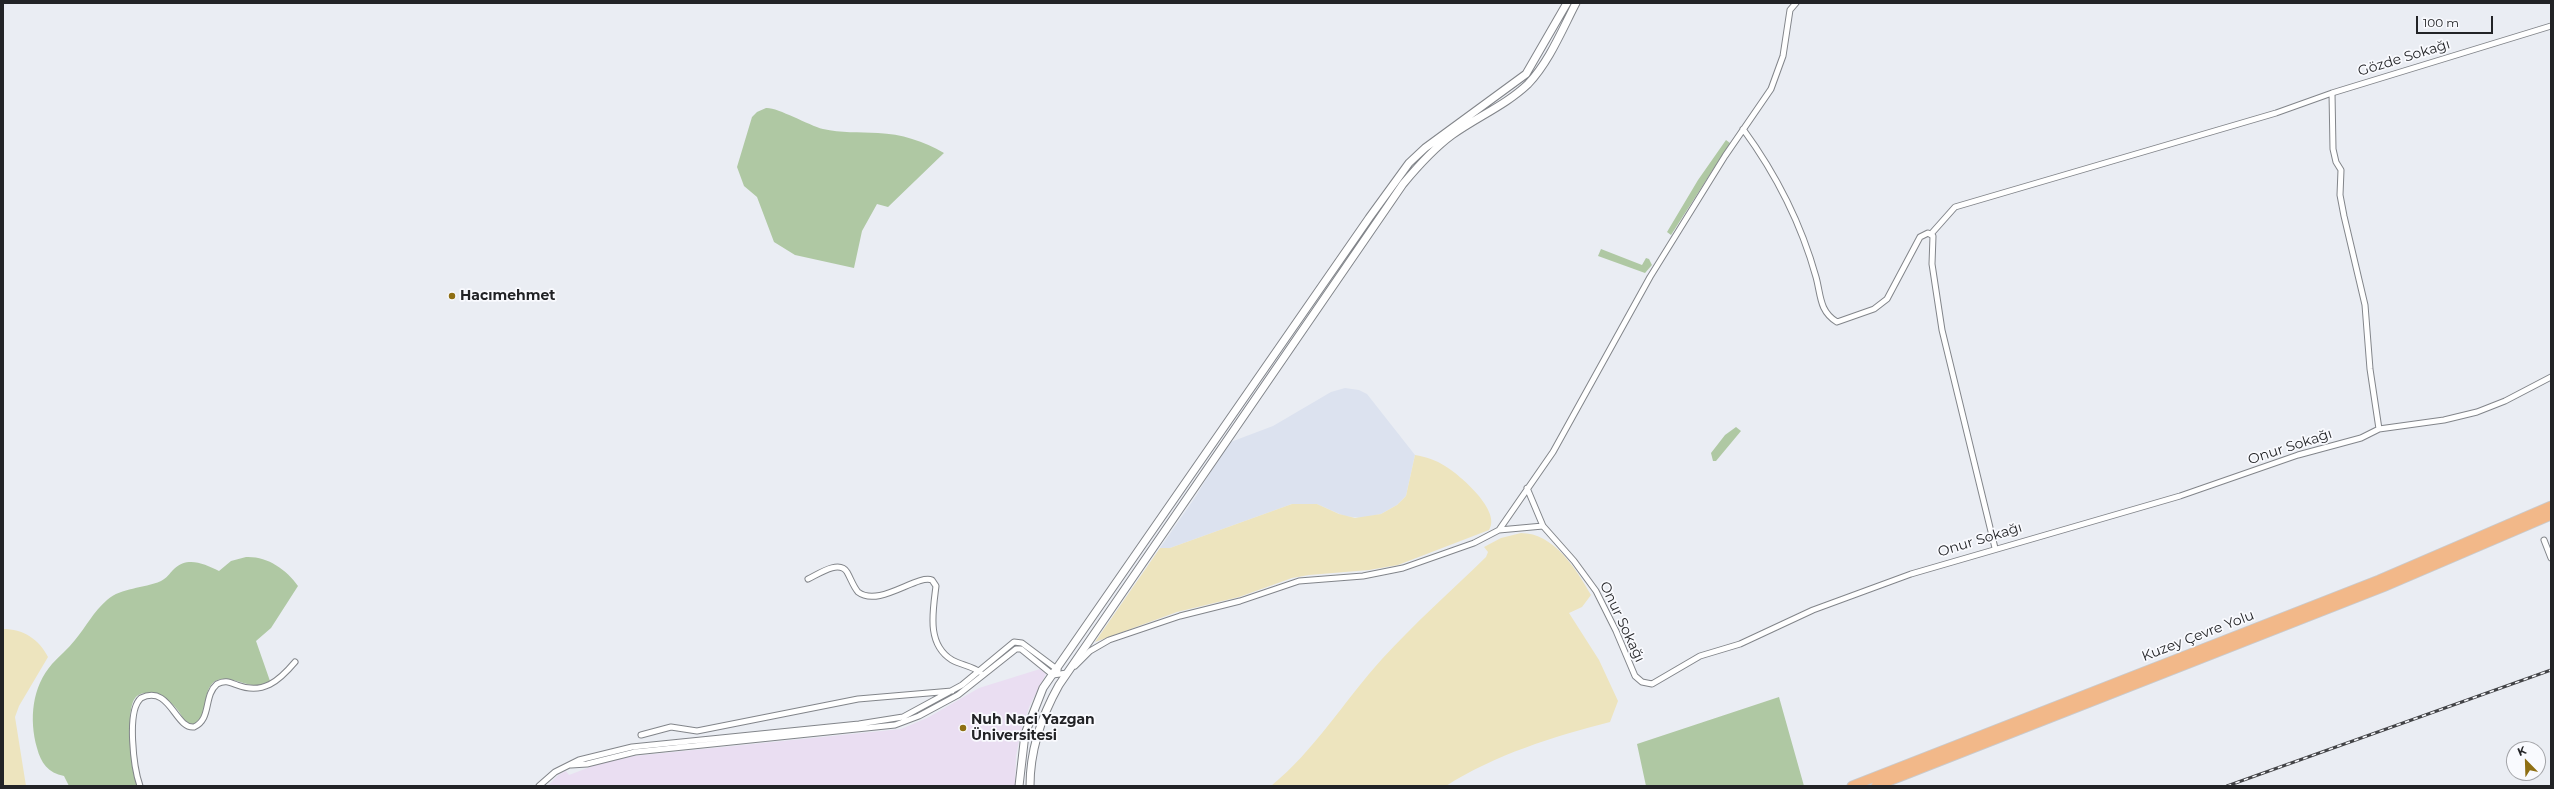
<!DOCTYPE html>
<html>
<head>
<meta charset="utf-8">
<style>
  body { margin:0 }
  #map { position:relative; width:2554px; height:789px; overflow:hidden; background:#eaedf3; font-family:Montserrat,sans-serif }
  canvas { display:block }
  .frame { position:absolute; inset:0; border:4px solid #222326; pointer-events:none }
  .north { position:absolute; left:2506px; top:741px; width:40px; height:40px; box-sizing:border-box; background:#f9fafe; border:1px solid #a3a4a8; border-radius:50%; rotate:337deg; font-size:11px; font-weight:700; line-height:16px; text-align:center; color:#222326 }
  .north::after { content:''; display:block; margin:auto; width:14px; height:18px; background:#8f6f14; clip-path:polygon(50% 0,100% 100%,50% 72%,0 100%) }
  .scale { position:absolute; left:2416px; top:16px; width:77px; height:18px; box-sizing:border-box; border:2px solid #222326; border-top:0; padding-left:5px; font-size:12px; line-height:14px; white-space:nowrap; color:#222326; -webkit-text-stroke:3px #f9fafe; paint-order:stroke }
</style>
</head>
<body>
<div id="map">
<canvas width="2554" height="789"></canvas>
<div class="frame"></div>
<div class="north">K</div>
<div class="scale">100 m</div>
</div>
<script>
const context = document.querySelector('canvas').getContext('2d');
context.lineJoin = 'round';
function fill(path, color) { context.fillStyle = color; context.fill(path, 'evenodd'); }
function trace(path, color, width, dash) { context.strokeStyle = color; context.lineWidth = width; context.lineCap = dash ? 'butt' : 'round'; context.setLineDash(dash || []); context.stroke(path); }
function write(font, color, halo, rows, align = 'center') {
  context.font = font + ' Montserrat,sans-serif'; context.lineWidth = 3.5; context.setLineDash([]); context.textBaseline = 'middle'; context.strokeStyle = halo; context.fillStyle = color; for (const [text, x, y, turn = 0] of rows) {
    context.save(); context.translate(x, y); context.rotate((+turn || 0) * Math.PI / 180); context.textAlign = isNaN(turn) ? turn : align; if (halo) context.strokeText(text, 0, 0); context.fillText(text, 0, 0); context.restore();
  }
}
fill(new Path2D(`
  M 1345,388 L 1359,390 L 1367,394 L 1415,455 L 1406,496 L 1397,505 L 1381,514 L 1362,518 L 1344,516 L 1317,504 L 1292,504 L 1170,548 L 1160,548 L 1196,496 L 1228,443 L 1273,426 L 1331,392 Z`), '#dce2ef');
fill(new Path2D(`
  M 1040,669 L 1046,674 L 1030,705 L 1022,726 L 1016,756 L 1015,786 L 548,786 L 558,775 L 566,771 L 569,775 L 598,764 L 634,756 L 901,729 L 929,717 L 979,688 Z`), '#eadef2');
fill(new Path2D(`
  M 766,108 C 777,107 808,125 823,129 C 841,133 859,132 878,133 C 901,134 924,141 944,153 L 888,207 L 877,204 L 862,231 L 854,268 L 795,255 L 774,242 L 757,197 L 744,186 L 737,167 L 752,117 L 757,112 Z
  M 1726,140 L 1730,143 L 1671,235 L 1667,232 L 1698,180 Z
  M 1601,249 L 1642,265 L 1646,258 L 1649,259 L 1652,265 L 1645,273 L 1598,256 Z
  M 1736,427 L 1741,431 L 1716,461 L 1713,461 L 1711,453 L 1725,435 Z
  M 246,557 C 267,556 286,569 298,586 L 271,628 L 256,641 L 270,681 C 250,694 235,673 215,681 C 200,693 211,713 194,725 L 185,723 C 180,711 173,702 160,697 C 153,694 144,690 137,696 C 123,707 134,769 137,786 L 69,786 L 64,776 C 48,773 41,763 37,748 C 29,719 32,687 52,664 C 59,656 68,649 75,640 C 86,627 93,612 107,600 C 122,587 143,589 161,581 C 167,578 169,574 174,569 C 188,556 204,564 219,571 L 231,561 Z
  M 1779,697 L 1804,786 L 1646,786 L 1637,744 Z`), '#afc8a3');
fill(new Path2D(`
  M 1415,455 C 1426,457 1436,460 1445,466 C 1460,475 1502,511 1489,530 L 1398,565 L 1369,570 L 1309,575 L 1292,578 L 1239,597 L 1177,612 L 1095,642 L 1160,548 L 1170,548 L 1292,504 L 1317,504 L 1339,514 L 1355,518 L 1381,514 L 1397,505 L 1406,496 Z
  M 1521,533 C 1554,533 1576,569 1591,595 L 1582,607 L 1569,613 L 1599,660 L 1618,701 L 1610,722 C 1555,736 1494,755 1446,786 L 1271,786 C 1315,750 1344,701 1382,659 C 1415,623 1451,591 1486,557 L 1488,552 L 1484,547 L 1501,538 Z
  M 3,629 C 23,629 39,639 48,657 L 19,706 L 15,717 L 26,786 L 3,786 Z`), '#ede4be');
const street = new Path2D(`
  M 2332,93 L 2333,149 L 2336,162 L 2341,170 L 2340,195 L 2344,216 L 2365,305 L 2370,369 L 2379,429
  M 1743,129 C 1776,174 1801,223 1816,277 C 1821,295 1819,311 1837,322 L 1874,309 L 1887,299 L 1920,237 L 1928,233 L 1933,236 L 1932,264 L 1942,330 L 1995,548
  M 1931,234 L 1955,207 L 2276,113 L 2332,93 L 2551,26
  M 1527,488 L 1543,526 L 1574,561 L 1596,591 L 1616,631 L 1635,676 L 1642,682 L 1652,684 L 1700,656 L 1740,644 L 1813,610 L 1911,574 L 2180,496 L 2298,455 L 2361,438 L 2379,429 L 2444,420 L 2477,412 L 2505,401 L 2551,377
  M 1499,530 L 1543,526
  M 2544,540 L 2551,558
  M 808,579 C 817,575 839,559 847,572 C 851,579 853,586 858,592 C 879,608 917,574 932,580 L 936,586 C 933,611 926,644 952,660 C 961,665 972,666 980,672
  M 1075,666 L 1090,651 L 1109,640 L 1180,616 L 1240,601 L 1299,581 L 1363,576 L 1403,568 L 1474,543 L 1499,530 L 1553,452 L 1650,277 L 1725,156 L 1771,89 L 1783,56 L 1790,10 L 1796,3
  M 641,735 L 671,727 L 697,731 L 858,699 L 952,691
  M 571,765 L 587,764 L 635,752 L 895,725 L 919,716 L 958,695 L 1016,649 L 1021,649 L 1053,675 L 1067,673
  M 140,786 C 134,769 126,711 141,698 C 170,684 175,729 194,727 C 212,719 203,696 217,684 C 225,680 229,682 237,685 C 263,695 279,681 295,662
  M 539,786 L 555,772 L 579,760 L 632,747 L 859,724 L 903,717 L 962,685 L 1014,642 L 1022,643 L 1058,670`);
const secondary = new Path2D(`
  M 1019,786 L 1025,734 L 1043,688 L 1369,218 L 1409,163 L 1425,148 L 1526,74 L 1567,3
  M 1030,786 C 1030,749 1041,717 1059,685 L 1403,184 C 1418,166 1433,149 1452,135 C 1477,117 1506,105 1528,84 C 1549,62 1562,30 1576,3`);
const highway = new Path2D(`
  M 1852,786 L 2379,580 L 2551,506
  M 1876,786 L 2383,587 L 2551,515`);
trace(street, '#82858a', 7);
trace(secondary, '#82858a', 9);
trace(highway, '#cacacb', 11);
trace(street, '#fff', 5);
trace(secondary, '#fff', 7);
trace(highway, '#f2b889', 9);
const rail = new Path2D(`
  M 2227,786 L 2551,670`);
trace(rail, '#424346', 3);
trace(rail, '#f9fafe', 1.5, [4.5]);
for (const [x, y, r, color] of [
  [452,296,4,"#8f6f14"],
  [963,728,4,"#8f6f14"]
]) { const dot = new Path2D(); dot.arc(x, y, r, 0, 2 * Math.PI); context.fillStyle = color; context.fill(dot); trace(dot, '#f9fafe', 1.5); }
write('14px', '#222326', '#f9fafe', [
  ["Gözde Sokağı",2404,58,-17],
  ["Onur Sokağı",2290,447,-18],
  ["Onur Sokağı",1980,540,-17],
  ["Onur Sokağı",1622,622,65],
  ["Kuzey Çevre Yolu",2198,636,-21]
]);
write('bold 14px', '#222326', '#f9fafe', [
  ["Hacımehmet",460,296],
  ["Nuh Naci Yazgan",971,720],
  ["Üniversitesi",971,736]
], 'left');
</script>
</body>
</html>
